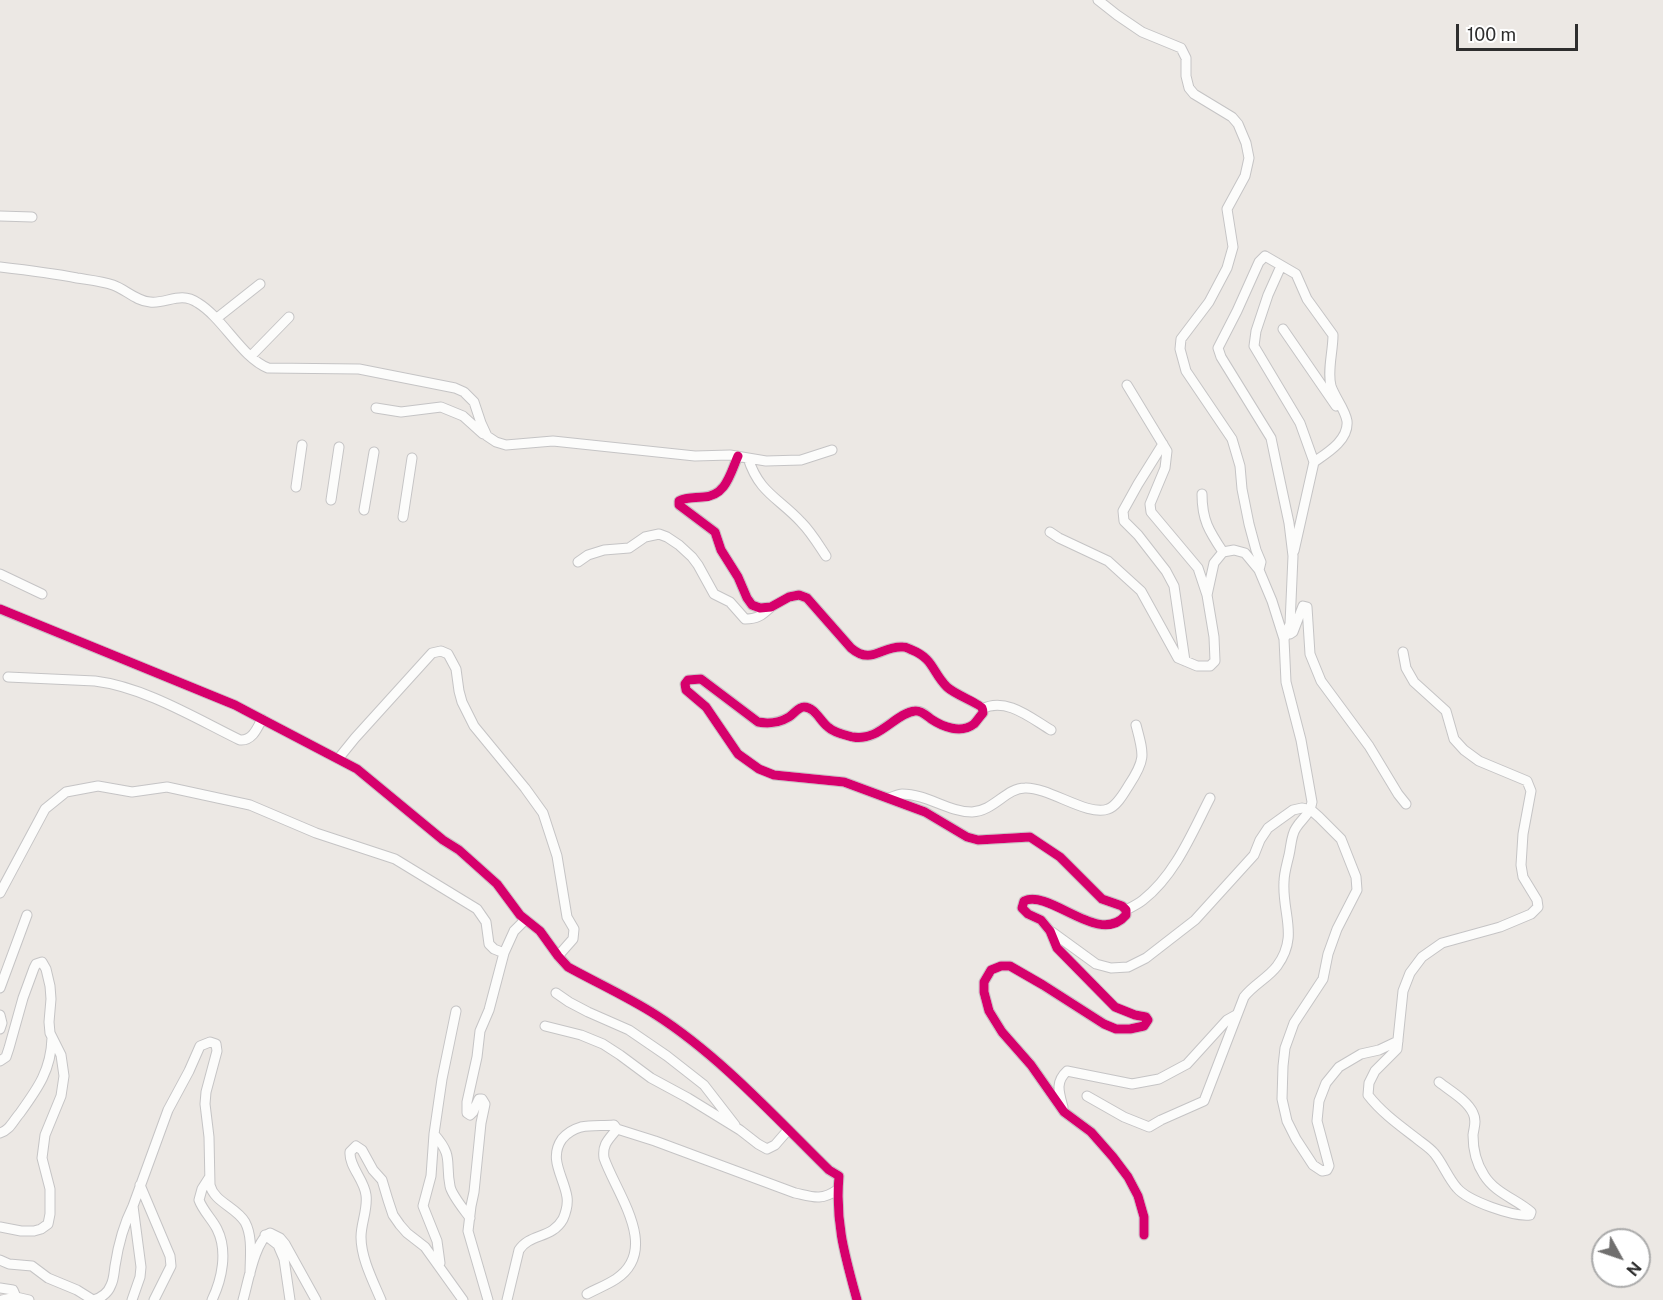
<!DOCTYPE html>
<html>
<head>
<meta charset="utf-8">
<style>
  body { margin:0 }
  #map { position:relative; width:1663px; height:1300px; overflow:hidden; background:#ece8e4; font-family:"Public Sans",sans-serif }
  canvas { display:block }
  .north { position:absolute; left:1591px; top:1228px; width:60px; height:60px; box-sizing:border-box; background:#fff; border:2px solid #ababab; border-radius:50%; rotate:130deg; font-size:16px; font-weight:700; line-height:24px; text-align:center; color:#2e2e2e }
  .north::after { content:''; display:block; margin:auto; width:21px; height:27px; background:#706f6e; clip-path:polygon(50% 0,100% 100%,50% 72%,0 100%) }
  .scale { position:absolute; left:1456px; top:24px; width:122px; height:27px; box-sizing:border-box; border:3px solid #2e2e2e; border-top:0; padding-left:8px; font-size:18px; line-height:21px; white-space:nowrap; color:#2e2e2e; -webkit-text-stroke:4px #fff; paint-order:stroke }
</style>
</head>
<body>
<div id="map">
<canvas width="1663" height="1300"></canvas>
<div class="north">N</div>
<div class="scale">100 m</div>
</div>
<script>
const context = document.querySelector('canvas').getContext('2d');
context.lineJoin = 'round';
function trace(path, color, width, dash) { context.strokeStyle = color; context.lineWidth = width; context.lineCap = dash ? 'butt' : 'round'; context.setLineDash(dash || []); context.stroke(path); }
const minor = new Path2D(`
  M 1098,0 L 1117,15 L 1142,32 L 1181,48 L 1186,58 L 1186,76 L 1189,88 L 1194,94 L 1232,117 L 1238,124 L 1246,143 L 1249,158 L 1245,176 L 1227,209 L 1233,247 L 1227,268 L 1209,302 L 1181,339 L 1180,349 L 1186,371 L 1232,439 L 1240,466 L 1242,489 L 1249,524 L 1256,550 L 1261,562 L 1259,570
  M 0,216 L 32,217
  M 1281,266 L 1268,295 L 1256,331 L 1254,346 L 1300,423 L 1314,462 L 1294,551
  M 0,267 C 26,270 51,273 77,278 C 89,280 101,281 113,285 C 125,289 136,301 150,302 C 167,304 180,291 198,303 C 223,318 242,358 268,368 L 359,369 L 455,388 L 464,392 L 474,402 L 481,423 L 487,436 L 496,442 L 506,445 L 553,441 L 695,456 L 730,455 L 766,461 L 801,460 L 832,450
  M 217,318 L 260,284
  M 1283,329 L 1336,406
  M 251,356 L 289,317
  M 1127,385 L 1167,451 L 1165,468 L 1150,504 L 1151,512 L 1198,568 L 1207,595
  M 376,408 L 401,412 L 441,407 L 463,416 L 483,434
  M 1163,444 L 1138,484 L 1123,511 L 1124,521 L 1138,535 L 1166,571 L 1174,586 L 1185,661
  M 738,456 C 730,474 726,496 703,497 C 694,498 686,497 679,501 L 679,505 L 715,532 L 721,550 L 738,577 L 747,598 L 752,605 L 760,608 L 771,607 L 789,597 L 799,595 L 807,598 L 851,648 C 872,666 882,645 903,647 C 907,647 909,649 912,650 C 934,659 932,672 947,687 C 954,694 980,704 982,708 C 983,710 983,711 983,713 C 980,716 977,721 974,724 C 961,734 943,727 931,719 C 927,716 921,710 915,711 C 895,713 879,742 853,737 C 845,735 834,733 828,727 C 820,721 815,707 804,707 C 798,707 794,714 789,717 C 779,723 769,724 758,722 L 701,679 L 688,680 L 685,684 L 686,690 L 706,707 L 738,754 L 759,769 L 774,775 L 844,782 L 925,812 L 967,837 L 978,840 L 1030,837 L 1060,857 L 1102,899 L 1122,906 L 1126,910 L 1126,915 C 1099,947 1051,889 1024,901 L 1022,908 L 1028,914 L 1041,920 L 1050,931 L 1057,948 L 1115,1007 L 1135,1015 L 1146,1017 L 1148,1020 L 1144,1026 L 1130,1029 L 1116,1029 L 1104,1024 L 1043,985 L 1010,966 L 1001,966 L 991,970 L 984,982 L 984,992 L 989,1011 L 1002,1032 L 1031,1065 L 1064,1112 L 1091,1132 L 1113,1157 L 1128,1177 L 1138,1196 L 1144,1217 L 1144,1235
  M 748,458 C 759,493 779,498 801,522 C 811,532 818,544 826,556
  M 296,487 L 302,445
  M 1202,494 C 1202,520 1209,531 1223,552
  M 331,500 L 339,447
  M 364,510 L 374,452
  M 403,517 L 412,458
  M 1050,532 L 1059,538 L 1108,561 L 1141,591 L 1178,658 L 1197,666 L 1210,666 L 1215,661 L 1214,637 L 1207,595 L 1214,563 L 1223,552 L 1234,550 L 1245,553 L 1259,570 L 1272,601 L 1284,639 L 1286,682 L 1301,740 L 1312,802 C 1310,815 1302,818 1296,828 C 1291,835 1291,847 1289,855 C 1287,864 1284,873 1284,882 C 1282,914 1299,936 1277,966 C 1268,978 1253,985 1244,997 L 1204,1101 L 1161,1120 L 1149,1127 L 1124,1117 L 1087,1096
  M 578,562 L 588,555 L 604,550 L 629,548 L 645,537 L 659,534 L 667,537 L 679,545 L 692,557 L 698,565 L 714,594 L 730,602 L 745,619 C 758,619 762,615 771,607
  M 0,574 L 42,594
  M 0,609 L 235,705 L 252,714 L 357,769 L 443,840 L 459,850 L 497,884 L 520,915 L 540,931 L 558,956 L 568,967 C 597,983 628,997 656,1015 C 720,1056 776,1118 829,1170 L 839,1176 C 835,1223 845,1256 857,1300
  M 1290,634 L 1293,632 L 1303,606 L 1307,607 L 1310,654 L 1321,681 L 1369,746 L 1398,794 L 1406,804
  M 1284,639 L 1290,624 L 1293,556 L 1289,523 L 1276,462 L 1271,438 L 1221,357 L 1218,348 L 1237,311 L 1259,262 L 1265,256 L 1296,274 L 1307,299 L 1333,335 C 1333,352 1327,371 1331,386 C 1335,398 1345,409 1347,421 C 1349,440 1327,453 1314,462
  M 1403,652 L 1406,668 L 1414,682 L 1446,711 L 1454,739 L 1464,750 L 1479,761 L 1527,781 L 1531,791 L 1523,834 L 1521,865 L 1523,877 L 1537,900 L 1538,907 L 1531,914 L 1500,927 L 1442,943 L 1422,957 L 1410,973 L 1403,991 L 1397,1049 L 1375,1071 L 1369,1083 L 1368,1095 C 1381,1112 1399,1125 1416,1138 C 1422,1143 1429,1147 1434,1153 C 1442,1162 1448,1178 1457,1188 C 1468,1201 1513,1217 1530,1215 L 1531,1212 C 1516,1199 1495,1193 1484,1175 C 1476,1163 1473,1150 1473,1135 C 1474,1127 1477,1121 1473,1113 C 1467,1100 1450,1091 1439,1082
  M 8,677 L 95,681 C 144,687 195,718 240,740 C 252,741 257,729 262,719
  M 982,709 C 1006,696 1032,719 1051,730
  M 338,759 L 355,738 L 432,653 L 441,651 L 448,654 L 456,669 L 459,691 L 462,702 L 474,726 L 525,788 L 543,813 L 557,856 L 567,917 L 574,929 L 573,939 L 558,956
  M 889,798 C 893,797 898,794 902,794 C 927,794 948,812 972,812 C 994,811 1006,788 1025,788 C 1049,787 1088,817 1108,809 C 1117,806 1124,793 1129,785 C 1146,759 1144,755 1136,725
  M 0,893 L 45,809 L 66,792 L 98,786 L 132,792 L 167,787 L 250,805 L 316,833 L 395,859 L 477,909 L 486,922 L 489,944 L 494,949 L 504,953
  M 1126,910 C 1132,907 1138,904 1143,900 C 1175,875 1192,833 1210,798
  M 1052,932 L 1096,964 L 1111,968 L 1128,967 L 1146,958 L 1195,920 L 1254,855 L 1260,840 L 1268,828 L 1279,820 L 1293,810 L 1302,808 L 1311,810 L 1319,817 L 1341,839 L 1356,877 L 1357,890 L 1337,929 L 1328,954 L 1323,979 L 1294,1023 L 1285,1048 L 1283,1066 L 1282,1099 L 1287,1121 L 1296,1139 L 1313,1165 L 1322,1171 L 1327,1170 L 1329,1166 L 1317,1121 L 1319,1101 L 1326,1083 L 1339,1067 L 1361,1054 L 1379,1050 L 1398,1041
  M 0,988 L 27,915
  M 556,993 L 569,1002 L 588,1012 L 629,1030 L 667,1056 L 704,1085 L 735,1125
  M 456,1011 L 442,1079 L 434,1134 C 454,1157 445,1161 450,1186 C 451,1194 465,1211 470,1218
  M 0,1015 L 2,1023 L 0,1029
  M 545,1026 L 581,1035 L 603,1044 L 620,1055 L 651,1078 L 688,1098 L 740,1130 L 758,1144 L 767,1149 L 775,1145 L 788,1130
  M 0,1061 L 6,1057 L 9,1048 L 23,998 L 34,968 L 36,964 L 42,962 L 46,969 L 50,986 L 51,999 L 49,1022 L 50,1033 L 61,1055 L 64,1076 L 61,1096 L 45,1135 L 42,1158 L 50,1189 L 50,1214 L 48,1224 L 41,1229 L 34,1231 L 21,1231 L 0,1227
  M 1063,1107 C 1059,1092 1055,1082 1067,1071 L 1132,1084 L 1159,1079 L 1187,1064 L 1227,1020 L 1236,1015
  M 617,1129 L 655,1141 L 795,1193 C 813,1197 821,1201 837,1190
  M 0,1133 C 10,1130 13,1121 20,1113 C 38,1088 51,1070 52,1038
  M 434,1134 L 431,1176 L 423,1206 L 437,1241 L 440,1263
  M 209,1178 L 202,1189 L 199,1200 C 203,1211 212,1219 217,1229 C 228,1251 222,1279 212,1300
  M 140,1185 L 170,1256 L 171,1266 L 154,1300
  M 265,1235 L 278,1245 L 284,1259 L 290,1300
  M 0,1260 L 9,1264 L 32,1266 L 48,1278 L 77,1290 L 93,1300 C 101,1298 108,1293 111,1285 C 114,1279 114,1272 115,1266 C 118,1246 124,1224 133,1206 L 168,1110 L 189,1071 L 200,1046 L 210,1042 L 216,1044 L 217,1051 L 206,1092 L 205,1104 L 209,1137 L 210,1185 C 214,1202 236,1207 245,1222 C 253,1237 250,1257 250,1274
  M 0,1288 L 13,1290 L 16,1297
  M 2,1300 L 16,1297 L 29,1300
  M 132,1300 L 140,1277 L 141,1267 L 133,1206
  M 243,1300 C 248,1283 255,1240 270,1233 L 280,1238 L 285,1244 L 316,1300
  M 381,1300 C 373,1281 361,1258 361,1237 C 361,1223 368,1209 366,1195 C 364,1179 349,1167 350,1152 L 356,1146 L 362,1150 L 373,1170 L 382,1180 L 388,1200 L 393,1215 L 400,1225 L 407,1233 L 425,1247 L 463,1300
  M 488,1300 L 468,1231 L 471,1206 L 474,1192 L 481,1123 L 485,1104 L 482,1099 L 479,1099 L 473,1112 L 470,1115 L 467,1113 L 467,1102 L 477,1057 L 480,1031 L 489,1010 L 504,953 L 514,931 L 525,920
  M 507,1300 L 519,1250 C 530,1233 552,1239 563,1219 C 566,1212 568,1204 567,1197 C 564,1177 548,1159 562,1139 C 567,1133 574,1129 581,1127 C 591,1125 603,1126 614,1125 L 617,1129 C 609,1139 602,1144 604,1158 C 616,1193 661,1249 616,1279 C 607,1285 596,1289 587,1294`);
trace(minor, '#c5c4c5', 11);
trace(minor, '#fcfcfb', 9);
trace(new Path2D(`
  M 738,456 C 730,474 726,496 703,497 C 694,498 686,497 679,501 L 679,505 L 715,532 L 721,550 L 738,577 L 747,598 L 752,605 L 760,608 L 771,607 L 789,597 L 799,595 L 807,598 L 851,648 C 872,666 882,645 903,647 C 907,647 909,649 912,650 C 934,659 932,672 947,687 C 954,694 980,704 982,708 C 983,710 983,711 983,713 C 980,716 977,721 974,724 C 961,734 943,727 931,719 C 927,716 921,710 915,711 C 895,713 879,742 853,737 C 845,735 834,733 828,727 C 820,721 815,707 804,707 C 798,707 794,714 789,717 C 779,723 769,724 758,722 L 701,679 L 688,680 L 685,684 L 686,690 L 706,707 L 738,754 L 759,769 L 774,775 L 844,782 L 925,812 L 967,837 L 978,840 L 1030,837 L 1060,857 L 1102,899 L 1122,906 L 1126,910 L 1126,915 C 1099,947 1051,889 1024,901 L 1022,908 L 1028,914 L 1041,920 L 1050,931 L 1057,948 L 1115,1007 L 1135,1015 L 1146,1017 L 1148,1020 L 1144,1026 L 1130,1029 L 1116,1029 L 1104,1024 L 1043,985 L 1010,966 L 1001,966 L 991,970 L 984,982 L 984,992 L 989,1011 L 1002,1032 L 1031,1065 L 1064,1112 L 1091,1132 L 1113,1157 L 1128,1177 L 1138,1196 L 1144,1217 L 1144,1235
  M 0,609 L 235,705 L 252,714 L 357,769 L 443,840 L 459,850 L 497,884 L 520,915 L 540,931 L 558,956 L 568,967 C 597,983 628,997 656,1015 C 720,1056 776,1118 829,1170 L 839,1176 C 835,1223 845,1256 857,1300`), '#d6006c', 9);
</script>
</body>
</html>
